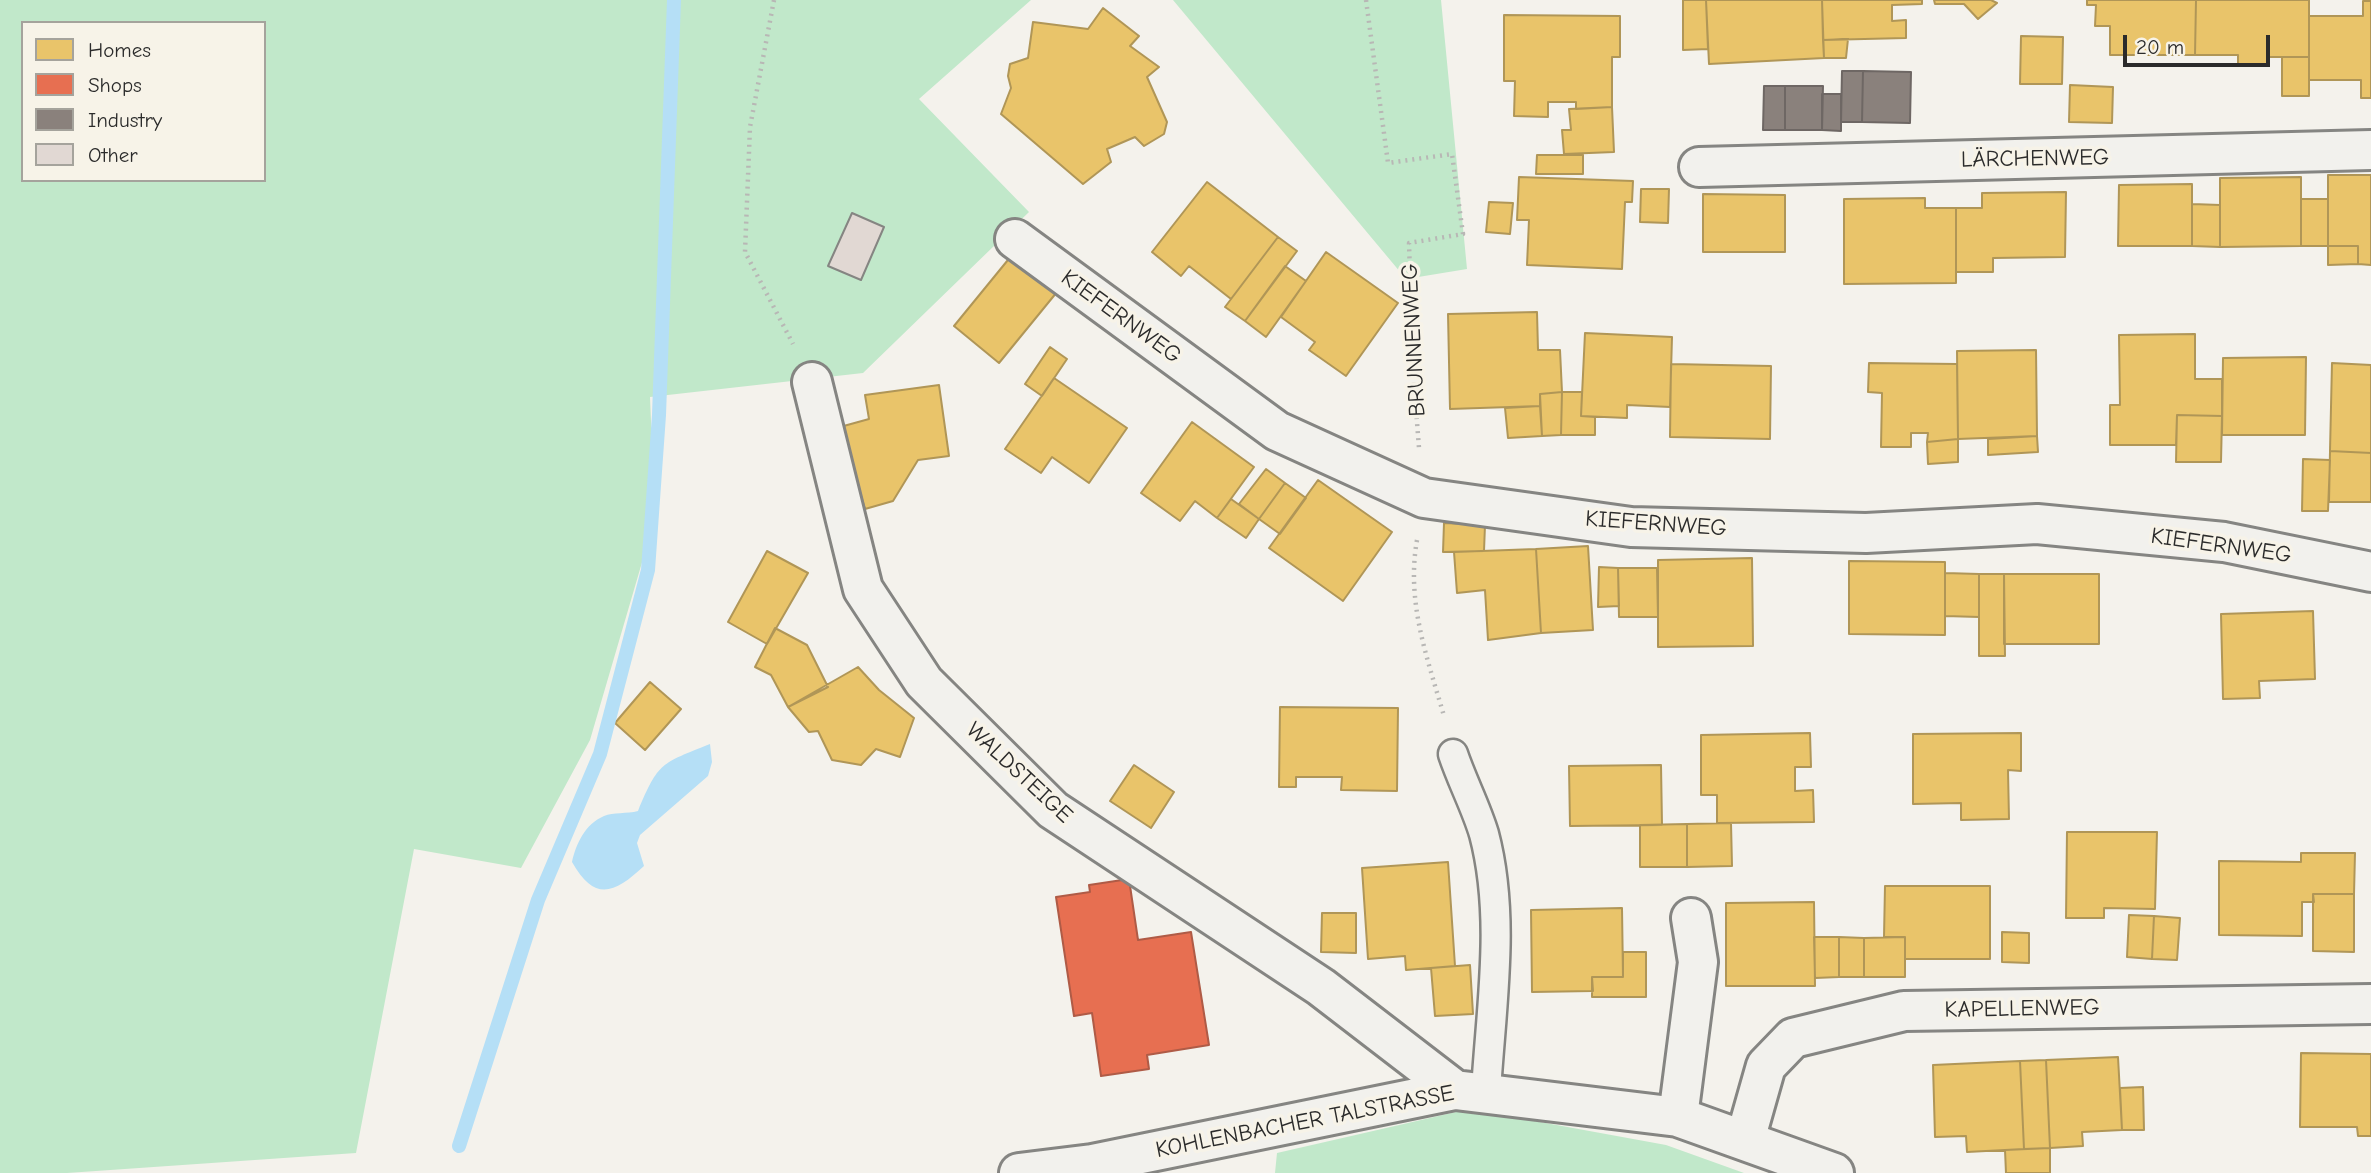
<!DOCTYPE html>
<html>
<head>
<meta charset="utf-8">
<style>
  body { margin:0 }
  #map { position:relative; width:2371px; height:1173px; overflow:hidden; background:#f4f2ec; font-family:"Comic Neue",sans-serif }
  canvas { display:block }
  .legend { position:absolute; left:21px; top:21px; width:245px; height:161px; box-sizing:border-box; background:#f7f3e8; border:2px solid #a5a39c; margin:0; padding:9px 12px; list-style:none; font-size:21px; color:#2b2b2b }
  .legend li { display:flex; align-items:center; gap:14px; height:35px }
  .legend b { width:35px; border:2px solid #a5a39c }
  .scale { position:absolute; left:2123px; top:35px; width:147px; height:32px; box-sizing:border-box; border:4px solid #2b2b2b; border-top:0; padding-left:9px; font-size:21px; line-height:24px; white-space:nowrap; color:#2b2b2b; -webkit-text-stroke:5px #f7f3e8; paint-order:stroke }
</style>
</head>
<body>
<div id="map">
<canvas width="2371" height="1173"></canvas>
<ul class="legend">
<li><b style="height:19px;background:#e9c46a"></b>Homes</li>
<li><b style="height:19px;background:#e76f51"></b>Shops</li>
<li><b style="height:19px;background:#8a817c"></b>Industry</li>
<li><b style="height:19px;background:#e1d8d3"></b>Other</li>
</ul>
<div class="scale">20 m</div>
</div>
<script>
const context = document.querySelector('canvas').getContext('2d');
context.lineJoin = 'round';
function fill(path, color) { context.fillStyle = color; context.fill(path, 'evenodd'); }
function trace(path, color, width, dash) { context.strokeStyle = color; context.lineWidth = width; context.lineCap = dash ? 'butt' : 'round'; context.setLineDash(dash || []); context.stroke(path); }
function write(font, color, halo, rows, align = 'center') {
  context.font = font + ' "Comic Neue",sans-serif'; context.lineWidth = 7; context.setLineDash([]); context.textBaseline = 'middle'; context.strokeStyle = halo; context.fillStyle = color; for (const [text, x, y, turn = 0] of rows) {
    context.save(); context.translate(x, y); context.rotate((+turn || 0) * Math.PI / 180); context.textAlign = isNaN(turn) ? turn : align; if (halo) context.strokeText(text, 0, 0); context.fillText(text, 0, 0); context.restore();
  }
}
fill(new Path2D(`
  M 0,0 L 1031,0 L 919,99 L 1029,212 L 863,373 L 650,397 L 655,518 L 590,740 L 521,868 L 414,849 L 356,1153 L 67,1173 L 0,1173 ZM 23,23 L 264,23 L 264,180 L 23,180 Z
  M 1173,0 L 1441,0 L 1467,269 L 1406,279 Z
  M 1469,1109 L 1666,1145 L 1744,1173 L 1275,1173 L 1277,1153 Z`), '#c1e8ca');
fill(new Path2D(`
  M 710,744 L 712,762 L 708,776 L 640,835 L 637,843 L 644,866 C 615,893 595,903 572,862 C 576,844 585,824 604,816 C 613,812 627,814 638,811 C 659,761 661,764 710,744 Z`), '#b5dff6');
const homes = new Path2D(`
  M 1683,0 L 1706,0 L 1708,49 L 1683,50 Z
  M 1706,0 L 1822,0 L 1824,58 L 1709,64 Z
  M 1822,0 L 1922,0 L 1922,4 L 1892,5 L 1892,21 L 1906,20 L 1906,38 L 1823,40 Z
  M 1934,0 L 1991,0 L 1997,3 L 1978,19 L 1964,4 L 1935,4 Z
  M 2087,0 L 2196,0 L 2195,55 L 2110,55 L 2110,26 L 2095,26 L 2096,5 L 2087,5 Z
  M 2196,0 L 2309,0 L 2309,57 L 2267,57 L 2267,65 L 2238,65 L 2238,55 L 2195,55 Z
  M 2363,1 L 2371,1 L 2371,98 L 2361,98 L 2361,80 L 2309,80 L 2309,16 L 2363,16 Z
  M 1103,8 L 1139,36 L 1130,46 L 1159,67 L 1147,77 L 1167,122 L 1164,134 L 1144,146 L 1135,137 L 1107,149 L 1111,162 L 1083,184 L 1001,114 L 1011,88 L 1008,76 L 1010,64 L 1028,58 L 1033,22 L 1088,29 Z
  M 1504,15 L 1620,16 L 1620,57 L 1612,57 L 1612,107 L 1576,109 L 1576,102 L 1548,102 L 1548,117 L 1514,116 L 1515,81 L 1504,81 Z
  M 2021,36 L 2063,37 L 2062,84 L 2020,84 Z
  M 1848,39 L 1846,58 L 1824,58 L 1823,40 Z
  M 2282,57 L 2309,57 L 2309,96 L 2282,96 Z
  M 2070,85 L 2113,87 L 2112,123 L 2069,122 Z
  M 1612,107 L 1614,152 L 1564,154 L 1562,130 L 1571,130 L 1569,109 Z
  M 1537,155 L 1583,155 L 1583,174 L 1536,174 Z
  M 2328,175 L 2371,175 L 2371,265 L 2358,264 L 2358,246 L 2328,246 Z
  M 1519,177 L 1633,181 L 1632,202 L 1625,202 L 1622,269 L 1527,265 L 1529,220 L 1517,220 Z
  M 2301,177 L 2301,246 L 2220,247 L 2220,178 Z
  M 1207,182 L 1278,237 L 1231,299 L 1189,266 L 1181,276 L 1152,252 Z
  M 2192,184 L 2192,246 L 2118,246 L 2119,185 Z
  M 1641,189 L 1669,189 L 1668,223 L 1640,222 Z
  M 2066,192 L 2065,257 L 1993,258 L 1993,272 L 1956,272 L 1956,208 L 1982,208 L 1982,193 Z
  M 1703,194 L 1785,195 L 1785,252 L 1703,252 Z
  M 1925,198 L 1925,208 L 1956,208 L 1956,283 L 1844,284 L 1844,199 Z
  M 2301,199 L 2328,199 L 2328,246 L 2301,246 Z
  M 1489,202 L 1513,203 L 1510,234 L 1486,232 Z
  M 2192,204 L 2220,205 L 2220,247 L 2192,246 Z
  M 1278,237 L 1297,251 L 1245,321 L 1225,307 Z
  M 2328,246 L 2358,246 L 2358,264 L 2328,265 Z
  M 1326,252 L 1398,303 L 1346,376 L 1309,350 L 1315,342 L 1281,317 Z
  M 1012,255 L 1057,292 L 999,363 L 954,326 Z
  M 1285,266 L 1306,281 L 1266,337 L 1245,321 Z
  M 1537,312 L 1538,350 L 1560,350 L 1562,392 L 1540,394 L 1540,406 L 1450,409 L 1448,314 Z
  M 1585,333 L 1672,337 L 1670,407 L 1627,405 L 1627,418 L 1581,416 Z
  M 2195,334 L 2195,379 L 2222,379 L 2222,416 L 2177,415 L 2176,445 L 2110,445 L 2110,405 L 2120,405 L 2119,335 Z
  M 1050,347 L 1067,359 L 1042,396 L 1025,384 Z
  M 2036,350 L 2037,436 L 1958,439 L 1957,351 Z
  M 2306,357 L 2305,435 L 2222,435 L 2223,358 Z
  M 1869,363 L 1957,364 L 1958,439 L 1927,442 L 1928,433 L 1911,433 L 1911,447 L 1881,447 L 1882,393 L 1868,392 Z
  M 2332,363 L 2371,365 L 2371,453 L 2330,451 Z
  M 1671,364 L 1771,366 L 1770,439 L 1670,437 Z
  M 1054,378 L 1127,428 L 1089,483 L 1052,457 L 1041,473 L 1005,449 Z
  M 939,385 L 949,456 L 918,460 L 893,501 L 865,509 L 840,427 L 869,419 L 865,395 Z
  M 1562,392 L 1561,435 L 1542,436 L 1540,394 Z
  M 1562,392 L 1582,392 L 1581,416 L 1595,417 L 1595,435 L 1561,435 Z
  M 1540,406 L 1542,436 L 1508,438 L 1505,408 Z
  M 2177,415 L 2222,416 L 2221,462 L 2176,462 Z
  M 1192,422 L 1254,467 L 1217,518 L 1195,501 L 1180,521 L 1141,493 Z
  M 2037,436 L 2038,452 L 1988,455 L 1988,439 Z
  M 1958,439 L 1958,462 L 1928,464 L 1927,442 Z
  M 2330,451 L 2371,453 L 2371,502 L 2329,502 Z
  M 2303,459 L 2330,460 L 2328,511 L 2302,511 Z
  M 1266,469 L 1285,483 L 1259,519 L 1239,504 Z
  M 1318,480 L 1392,532 L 1343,601 L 1269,548 Z
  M 1285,483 L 1306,498 L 1280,534 L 1259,519 Z
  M 1231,499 L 1259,519 L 1246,538 L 1217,518 Z
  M 1444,523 L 1485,525 L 1484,551 L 1443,552 Z
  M 1588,546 L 1593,630 L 1541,633 L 1536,549 Z
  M 1536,549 L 1541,633 L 1488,640 L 1485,590 L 1457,593 L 1454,552 Z
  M 767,551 L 808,573 L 767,644 L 728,622 Z
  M 1752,558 L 1753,646 L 1658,647 L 1658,560 Z
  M 1849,561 L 1945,562 L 1945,635 L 1849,634 Z
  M 1599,567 L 1618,568 L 1619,606 L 1598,607 Z
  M 1618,568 L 1657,568 L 1658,617 L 1619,617 Z
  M 1945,573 L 1979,574 L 1979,617 L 1945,616 Z
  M 1979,574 L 2004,574 L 2005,656 L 1979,656 Z
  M 2004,574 L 2099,574 L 2099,644 L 2004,644 Z
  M 2313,611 L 2315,679 L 2259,681 L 2260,698 L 2223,699 L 2221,614 Z
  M 775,628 L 807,645 L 828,687 L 788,707 L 771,675 L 755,667 Z
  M 858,667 L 879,690 L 914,718 L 900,757 L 876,749 L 861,765 L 832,760 L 818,731 L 809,732 L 788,707 Z
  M 650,682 L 681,709 L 645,750 L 615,723 Z
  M 1280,707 L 1398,708 L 1397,791 L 1341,790 L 1342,777 L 1296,777 L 1296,787 L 1279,787 Z
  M 1810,733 L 1811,767 L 1795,767 L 1795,791 L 1813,790 L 1814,822 L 1717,823 L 1717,795 L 1701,795 L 1701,735 Z
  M 2021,733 L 2021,771 L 2008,770 L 2009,819 L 1961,820 L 1961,803 L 1913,804 L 1913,734 Z
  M 1134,765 L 1174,792 L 1151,828 L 1110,801 Z
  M 1661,765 L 1662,825 L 1570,826 L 1569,766 Z
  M 1731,823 L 1732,866 L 1687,867 L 1687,824 Z
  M 1687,824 L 1687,867 L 1640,867 L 1640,825 Z
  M 2067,832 L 2157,832 L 2155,909 L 2104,908 L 2104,918 L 2066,918 Z
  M 2301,853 L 2355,853 L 2354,894 L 2313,894 L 2314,902 L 2302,902 L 2302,936 L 2219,935 L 2219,861 L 2301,862 Z
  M 1448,862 L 1455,966 L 1406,970 L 1405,956 L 1368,959 L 1362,868 Z
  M 1885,886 L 1990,886 L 1990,959 L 1905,959 L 1905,937 L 1884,937 Z
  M 2313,894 L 2354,894 L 2354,952 L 2313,951 Z
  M 1814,902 L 1815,986 L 1726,986 L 1726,903 Z
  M 1622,908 L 1623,977 L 1592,977 L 1593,991 L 1532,992 L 1531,910 Z
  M 1322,913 L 1356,913 L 1356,953 L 1321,952 Z
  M 2129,915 L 2154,916 L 2152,959 L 2127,957 Z
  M 2154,916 L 2180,918 L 2177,960 L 2152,959 Z
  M 2002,932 L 2029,933 L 2029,963 L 2002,962 Z
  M 1814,937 L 1839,937 L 1839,977 L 1815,978 Z
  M 1839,937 L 1864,938 L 1864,977 L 1839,977 Z
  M 1905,937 L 1905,977 L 1864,977 L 1864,938 Z
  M 1623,952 L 1646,952 L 1646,997 L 1592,997 L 1592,977 L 1623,977 Z
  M 1470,965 L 1473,1014 L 1435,1016 L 1431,968 Z
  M 2301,1053 L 2371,1054 L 2371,1136 L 2358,1136 L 2357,1127 L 2300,1127 Z
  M 2118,1057 L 2122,1130 L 2082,1132 L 2083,1146 L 2050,1148 L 2046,1060 Z
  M 2046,1060 L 2050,1148 L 2024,1149 L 2020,1061 Z
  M 2020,1061 L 2024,1149 L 1967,1152 L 1966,1136 L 1935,1137 L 1933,1065 Z
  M 2143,1087 L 2144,1130 L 2122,1130 L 2120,1088 Z
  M 2050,1148 L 2050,1173 L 2006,1173 L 2005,1150 Z`);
fill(homes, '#e9c46a');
trace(homes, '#b09657', 2);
const shops = new Path2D(`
  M 1129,879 L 1138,940 L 1191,932 L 1209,1045 L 1147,1055 L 1149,1069 L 1101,1076 L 1092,1013 L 1074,1016 L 1056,897 L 1090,892 L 1089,885 Z`);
fill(shops, '#e76f51');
trace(shops, '#af5b46', 2);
const industry = new Path2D(`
  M 1842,71 L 1863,71 L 1862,122 L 1841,122 Z
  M 1863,71 L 1911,72 L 1910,123 L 1862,122 Z
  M 1764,86 L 1785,86 L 1785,130 L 1763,130 Z
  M 1785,86 L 1823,86 L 1822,130 L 1785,130 Z
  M 1822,94 L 1841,94 L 1841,131 L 1822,130 Z`);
fill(industry, '#8a817c');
trace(industry, '#6e6764', 2);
trace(new Path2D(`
  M 459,1146 L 538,900 L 600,754 L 648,570 L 659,415 L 674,0`), '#b5dff6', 14);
const building = new Path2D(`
  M 852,213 L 884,227 L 861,280 L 828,266 Z`);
fill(building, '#e1d8d3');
trace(building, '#858582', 2);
const lane = new Path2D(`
  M 1453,754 C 1462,781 1476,807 1484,834 C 1506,917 1491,1007 1486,1091`);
const street = new Path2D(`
  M 1699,167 L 2371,150
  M 1015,239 L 1277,431 L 1424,498 L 1631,527 L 1866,533 L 2037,524 L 2224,542 L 2371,572
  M 812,382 L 863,589 L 924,682 L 1053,810 L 1321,987 L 1455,1090
  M 1678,1117 L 1698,962 L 1691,918
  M 1745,1140 L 1766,1066 L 1793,1038 L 1904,1011 L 2371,1004
  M 1019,1173 L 1092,1164 L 1455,1090 L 1678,1117 L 1834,1173`);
trace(lane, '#858582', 33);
trace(street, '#858582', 44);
trace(new Path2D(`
  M 774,0 L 750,127 L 745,252 L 793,344
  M 1366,0 L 1388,163 L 1452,154 L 1463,234 L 1409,243 L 1413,371 L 1419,448
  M 1417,540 C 1406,602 1427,657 1444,716`), '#b8b7b5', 4.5, [2, 5]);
trace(lane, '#f2f1ed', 28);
trace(street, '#f2f1ed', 38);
write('23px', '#2b2b2b', '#f7f3e8', [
  ["LÄRCHENWEG",2035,159,-1],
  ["KIEFERNWEG",1121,317,36],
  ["BRUNNENWEG",1414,340,-93],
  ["KIEFERNWEG",1656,524,4],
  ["KIEFERNWEG",2221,546,8],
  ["WALDSTEIGE",1019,773,43],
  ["KAPELLENWEG",2022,1009,-1],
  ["KOHLENBACHER TALSTRASSE",1305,1122,-11]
]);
</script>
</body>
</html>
